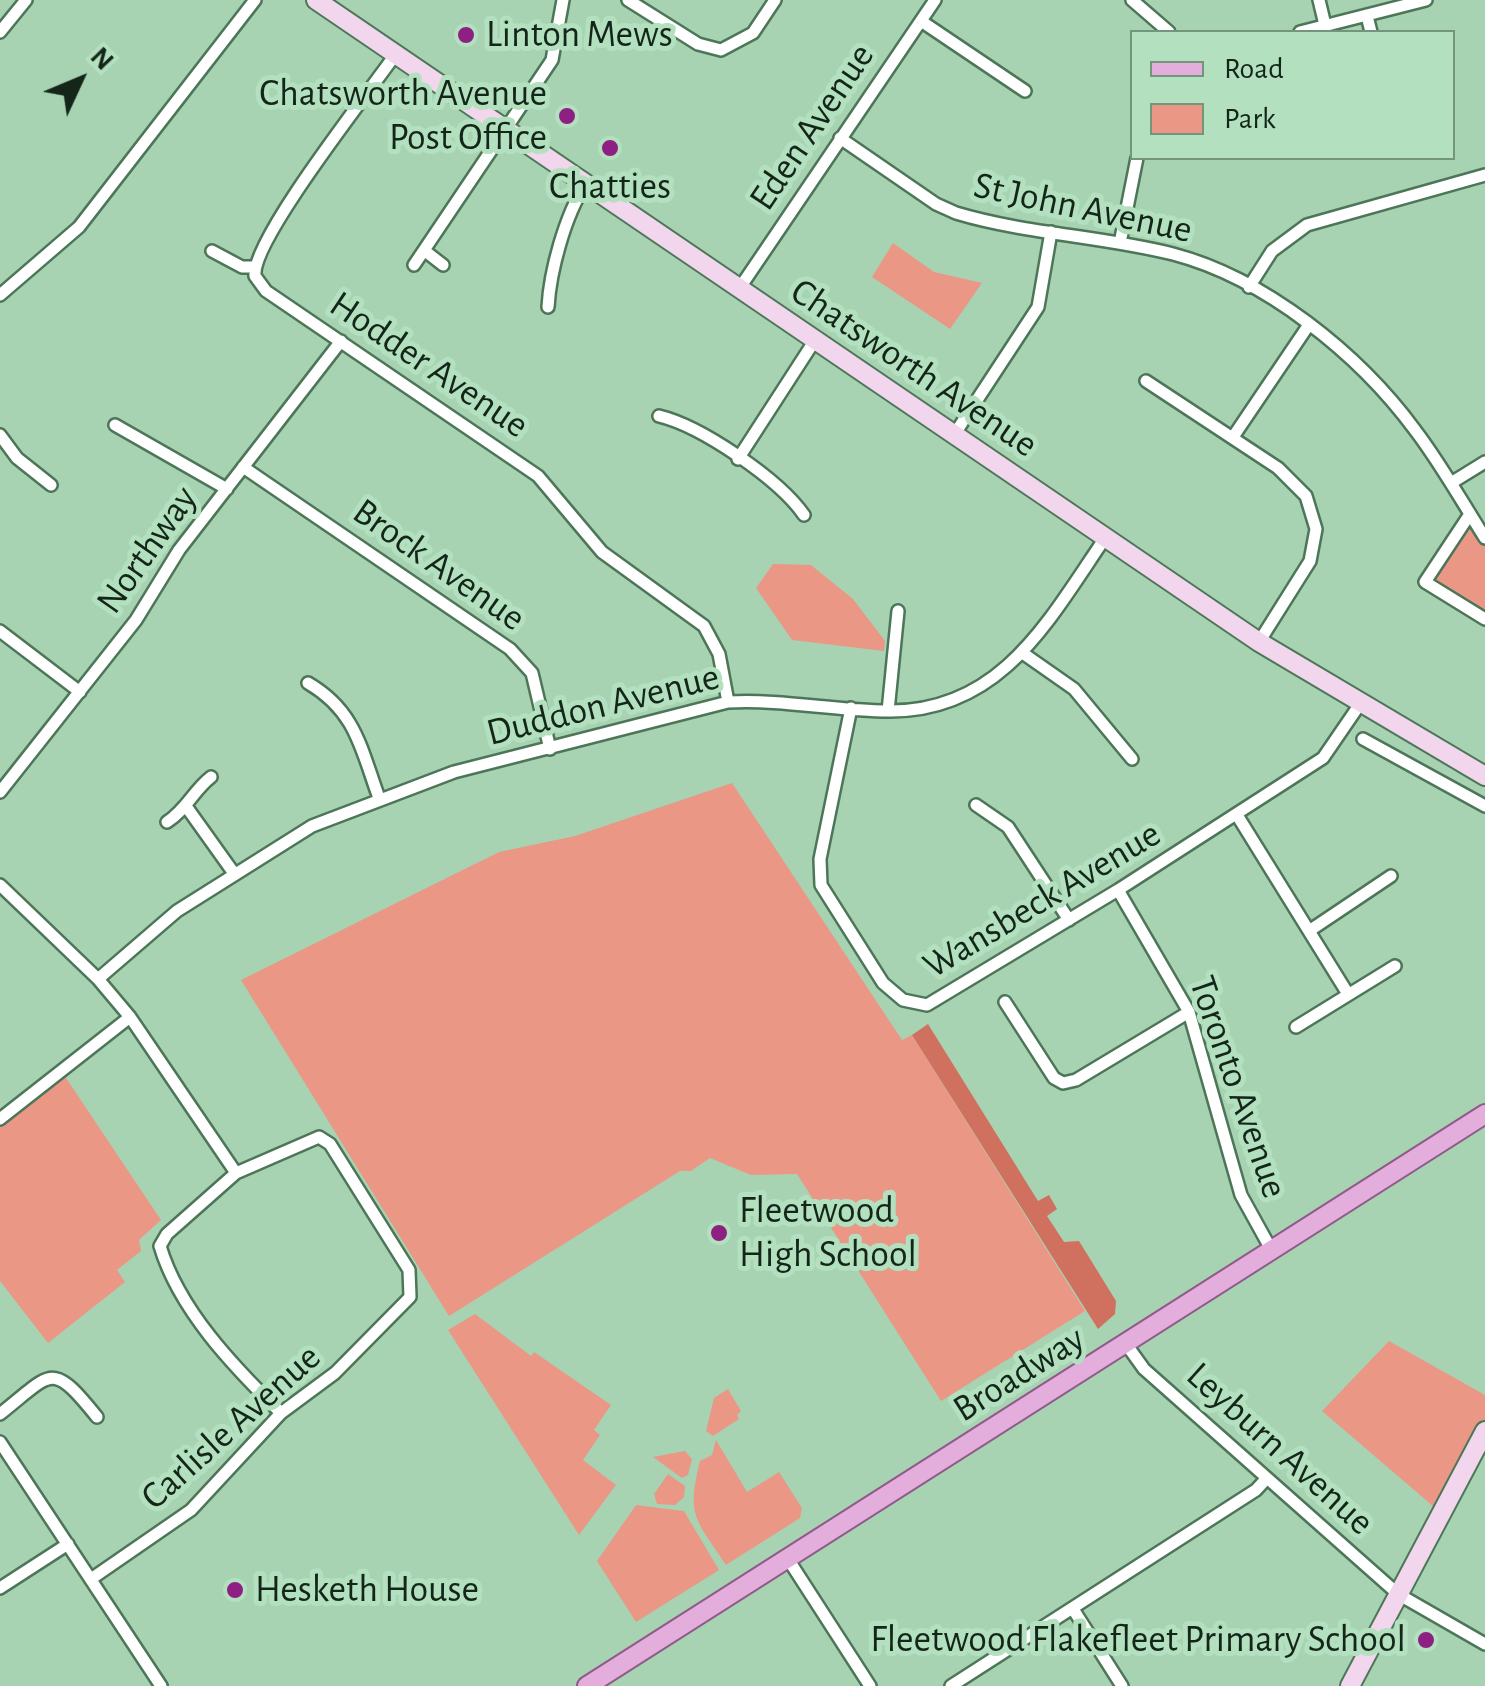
<!DOCTYPE html>
<html>
<head>
<meta charset="utf-8">
<style>
  body { margin:0 }
  #map { position:relative; width:1485px; height:1686px; overflow:hidden; background:#a7d3b2; font-family:"Alegreya Sans",sans-serif }
  canvas { display:block }
  .legend { position:absolute; left:1130px; top:30px; width:325px; height:130px; box-sizing:border-box; background:#b3e0be; border:2px solid #73957c; margin:0; padding:12px 18px; list-style:none; font-size:30px; color:#142519 }
  .legend li { display:flex; align-items:center; gap:20px; height:50px }
  .legend b { width:50px; border:2px solid #73957c }
  .north { position:absolute; left:30px; top:30px; width:100px; height:100px; -webkit-text-stroke:8px #b3e0be; paint-order:stroke; rotate:46deg; font-size:28px; font-weight:700; line-height:40px; text-align:center; color:#142519 }
  .north::after { content:''; display:block; margin:auto; width:35px; height:45px; background:#142519; clip-path:polygon(50% 0,100% 100%,50% 72%,0 100%) }
</style>
</head>
<body>
<div id="map">
<canvas width="1485" height="1686"></canvas>
<ul class="legend">
<li><b style="height:12px;background:#e3addc"></b>Road</li>
<li><b style="height:28px;background:#ea9786"></b>Park</li>
</ul>
<div class="north">N</div>
</div>
<script>
const context = document.querySelector('canvas').getContext('2d');
context.lineJoin = 'round';
function fill(path, color) { context.fillStyle = color; context.fill(path, 'evenodd'); }
function trace(path, color, width, dash) { context.strokeStyle = color; context.lineWidth = width; context.lineCap = dash ? 'butt' : 'round'; context.setLineDash(dash || []); context.stroke(path); }
function write(font, color, halo, rows, align = 'center') {
  context.font = font + ' "Alegreya Sans",sans-serif'; context.lineWidth = 10; context.setLineDash([]); context.textBaseline = 'middle'; context.strokeStyle = halo; context.fillStyle = color; for (const [text, x, y, turn = 0] of rows) {
    context.save(); context.translate(x, y); context.rotate((+turn || 0) * Math.PI / 180); context.textAlign = isNaN(turn) ? turn : align; if (halo) context.strokeText(text, 0, 0); context.fillText(text, 0, 0); context.restore();
  }
}
fill(new Path2D(`
  M 893,243 L 934,272 L 982,283 L 950,329 L 872,277 Z
  M 1470,514 L 1485,538 L 1485,619 L 1425,582 Z
  M 773,564 L 811,565 L 853,599 L 885,641 L 884,651 L 792,640 L 756,588 Z
  M 732,783 L 902,1040 L 912,1035 L 1085,1311 L 941,1401 L 797,1174 L 751,1175 L 710,1158 L 691,1171 L 680,1171 L 449,1316 L 241,980 L 499,852 L 575,836 Z
  M 60,1069 L 161,1220 L 139,1240 L 141,1251 L 117,1270 L 125,1282 L 48,1343 L 0,1281 L 0,1119 Z
  M 475,1314 L 531,1356 L 534,1352 L 611,1405 L 594,1430 L 600,1435 L 583,1460 L 616,1485 L 579,1535 L 448,1330 Z
  M 1389,1341 L 1485,1395 L 1485,1431 L 1441,1513 L 1322,1411 Z
  M 728,1389 L 741,1411 L 737,1415 L 739,1419 L 713,1436 L 706,1431 L 714,1398 Z
  M 716,1440 L 747,1492 L 779,1472 L 802,1508 L 800,1518 L 726,1565 C 696,1519 686,1517 700,1461 L 712,1455 Z
  M 685,1451 L 692,1459 L 688,1475 L 682,1478 L 653,1457 Z
  M 668,1474 L 685,1486 L 684,1497 L 675,1505 L 657,1504 L 654,1494 Z
  M 636,1505 L 684,1511 L 719,1570 L 636,1622 L 597,1561 Z`), '#ea9786');
fill(new Path2D(`
  M 928,1024 L 1038,1201 L 1049,1195 L 1057,1209 L 1047,1216 L 1064,1242 L 1079,1241 L 1116,1301 L 1115,1314 L 1098,1329 L 912,1035 Z`), '#d0715f');
const street = new Path2D(`
  M 628,0 L 698,44 L 721,50 L 753,33 L 775,0
  M 1132,0 L 1169,32
  M 1319,0 L 1325,25
  M 1367,16 L 1371,32
  M 921,21 L 1025,91
  M 0,32 L 26,0
  M 1300,32 L 1426,0
  M 395,55 C 369,92 251,241 255,276 L 266,291 L 538,476 L 602,552 L 704,626 L 719,654 L 728,702
  M 840,138 L 936,204 L 956,213 C 1026,234 1102,236 1173,254 C 1265,278 1359,354 1415,430 C 1441,464 1462,502 1485,538
  M 1120,243 L 1137,158
  M 212,251 L 242,267 L 254,267
  M 425,251 L 443,265
  M 414,265 L 552,60 L 563,0
  M 1249,287 L 1272,251 L 1307,225 L 1485,175
  M 739,289 L 935,0
  M 0,295 L 79,227 L 255,0
  M 548,307 C 550,271 565,216 585,185
  M 1146,381 L 1278,468 L 1306,496 L 1316,529 L 1310,561 L 1259,642
  M 659,416 C 701,426 779,479 804,515
  M 115,425 L 227,489
  M 0,435 L 17,458 L 51,485
  M 954,435 L 1038,307 L 1051,232
  M 1233,437 L 1308,326
  M 738,459 L 815,340
  M 243,467 L 510,649 L 532,673 L 550,749
  M 1451,483 L 1485,462
  M 1470,514 L 1425,582 L 1485,619
  M 0,631 L 80,692
  M 1024,654 L 1074,689 L 1132,759
  M 308,683 C 356,711 361,749 379,798
  M 851,708 L 820,859 L 821,885 L 883,983 L 903,1000 L 927,1005 L 1118,890 L 1323,758 L 1360,704
  M 888,711 L 898,611
  M 1363,739 L 1485,806
  M 0,792 L 136,620 L 179,550 L 341,341
  M 976,805 L 1008,827 L 1069,920
  M 188,809 L 233,872
  M 1237,815 L 1348,994
  M 167,822 C 187,809 193,791 211,777
  M 0,885 L 98,979 L 130,1017 L 236,1173
  M 1118,890 L 1189,1012 L 1241,1195 L 1272,1251
  M 1309,931 L 1391,876
  M 98,979 L 177,911 L 312,826 L 454,772 L 728,702 C 784,699 834,711 889,711 C 1001,712 1049,620 1105,538
  M 1005,1002 L 1054,1078 L 1063,1083 L 1076,1080 L 1189,1012
  M 1296,1027 L 1395,966
  M 0,1119 L 130,1017
  M 1126,1344 L 1144,1369 L 1398,1594 L 1485,1644
  M 0,1414 C 53,1372 51,1360 97,1417
  M 0,1442 L 161,1686
  M 788,1559 L 870,1686
  M 91,1579 L 191,1510 L 281,1413 L 335,1373 L 410,1297 L 409,1270 L 330,1144 L 319,1137 L 236,1173 L 167,1234 L 160,1246 C 179,1310 234,1367 281,1413
  M 0,1588 L 68,1544
  M 1073,1609 L 1122,1686
  M 951,1686 L 1256,1490 L 1267,1478`);
const secondary = new Path2D(`
  M 316,0 L 1259,642 L 1485,776
  M 1350,1686 L 1485,1431`);
const primary = new Path2D(`
  M 587,1686 L 1485,1114`);
trace(street, '#4d7658', 16);
trace(secondary, '#4d7658', 22);
trace(primary, '#8e5a88', 22);
trace(street, '#fff', 11);
trace(secondary, '#f1d6ed', 18);
trace(primary, '#e3addc', 18);
for (const [x, y, r, color] of [
  [466,35,10,"#8e2083"],
  [567,116,10,"#8e2083"],
  [610,148,10,"#8e2083"],
  [719,1233,10,"#8e2083"],
  [235,1590,10,"#8e2083"],
  [1426,1640,10,"#8e2083"]
]) { const dot = new Path2D(); dot.arc(x, y, r, 0, 2 * Math.PI); context.fillStyle = color; context.fill(dot); trace(dot, '#b3e0be', 4); }
write('38px', '#142519', '#b3e0be', [
  ["Linton Mews",486,35],
  ["Chatsworth Avenue",547,94,"right"],
  ["Post Office",547,138,"right"],
  ["Chatties",610,187,"center"],
  ["Fleetwood",739,1211],
  ["High School",739,1255],
  ["Hesketh House",255,1590],
  ["Fleetwood Flakefleet Primary School",1406,1640,"right"]
], 'left');
write('38px', '#142519', '#b3e0be', [
  ["Eden Avenue",812,127,-56],
  ["St John Avenue",1083,208,12],
  ["Hodder Avenue",429,365,34],
  ["Chatsworth Avenue",914,368,34],
  ["Northway",147,550,-55],
  ["Brock Avenue",439,565,35],
  ["Duddon Avenue",603,705,-14],
  ["Wansbeck Avenue",1042,900,-31],
  ["Toronto Avenue",1238,1087,71],
  ["Broadway",1019,1374,-32],
  ["Carlisle Avenue",231,1427,-42],
  ["Leyburn Avenue",1280,1449,42]
]);
</script>
</body>
</html>
